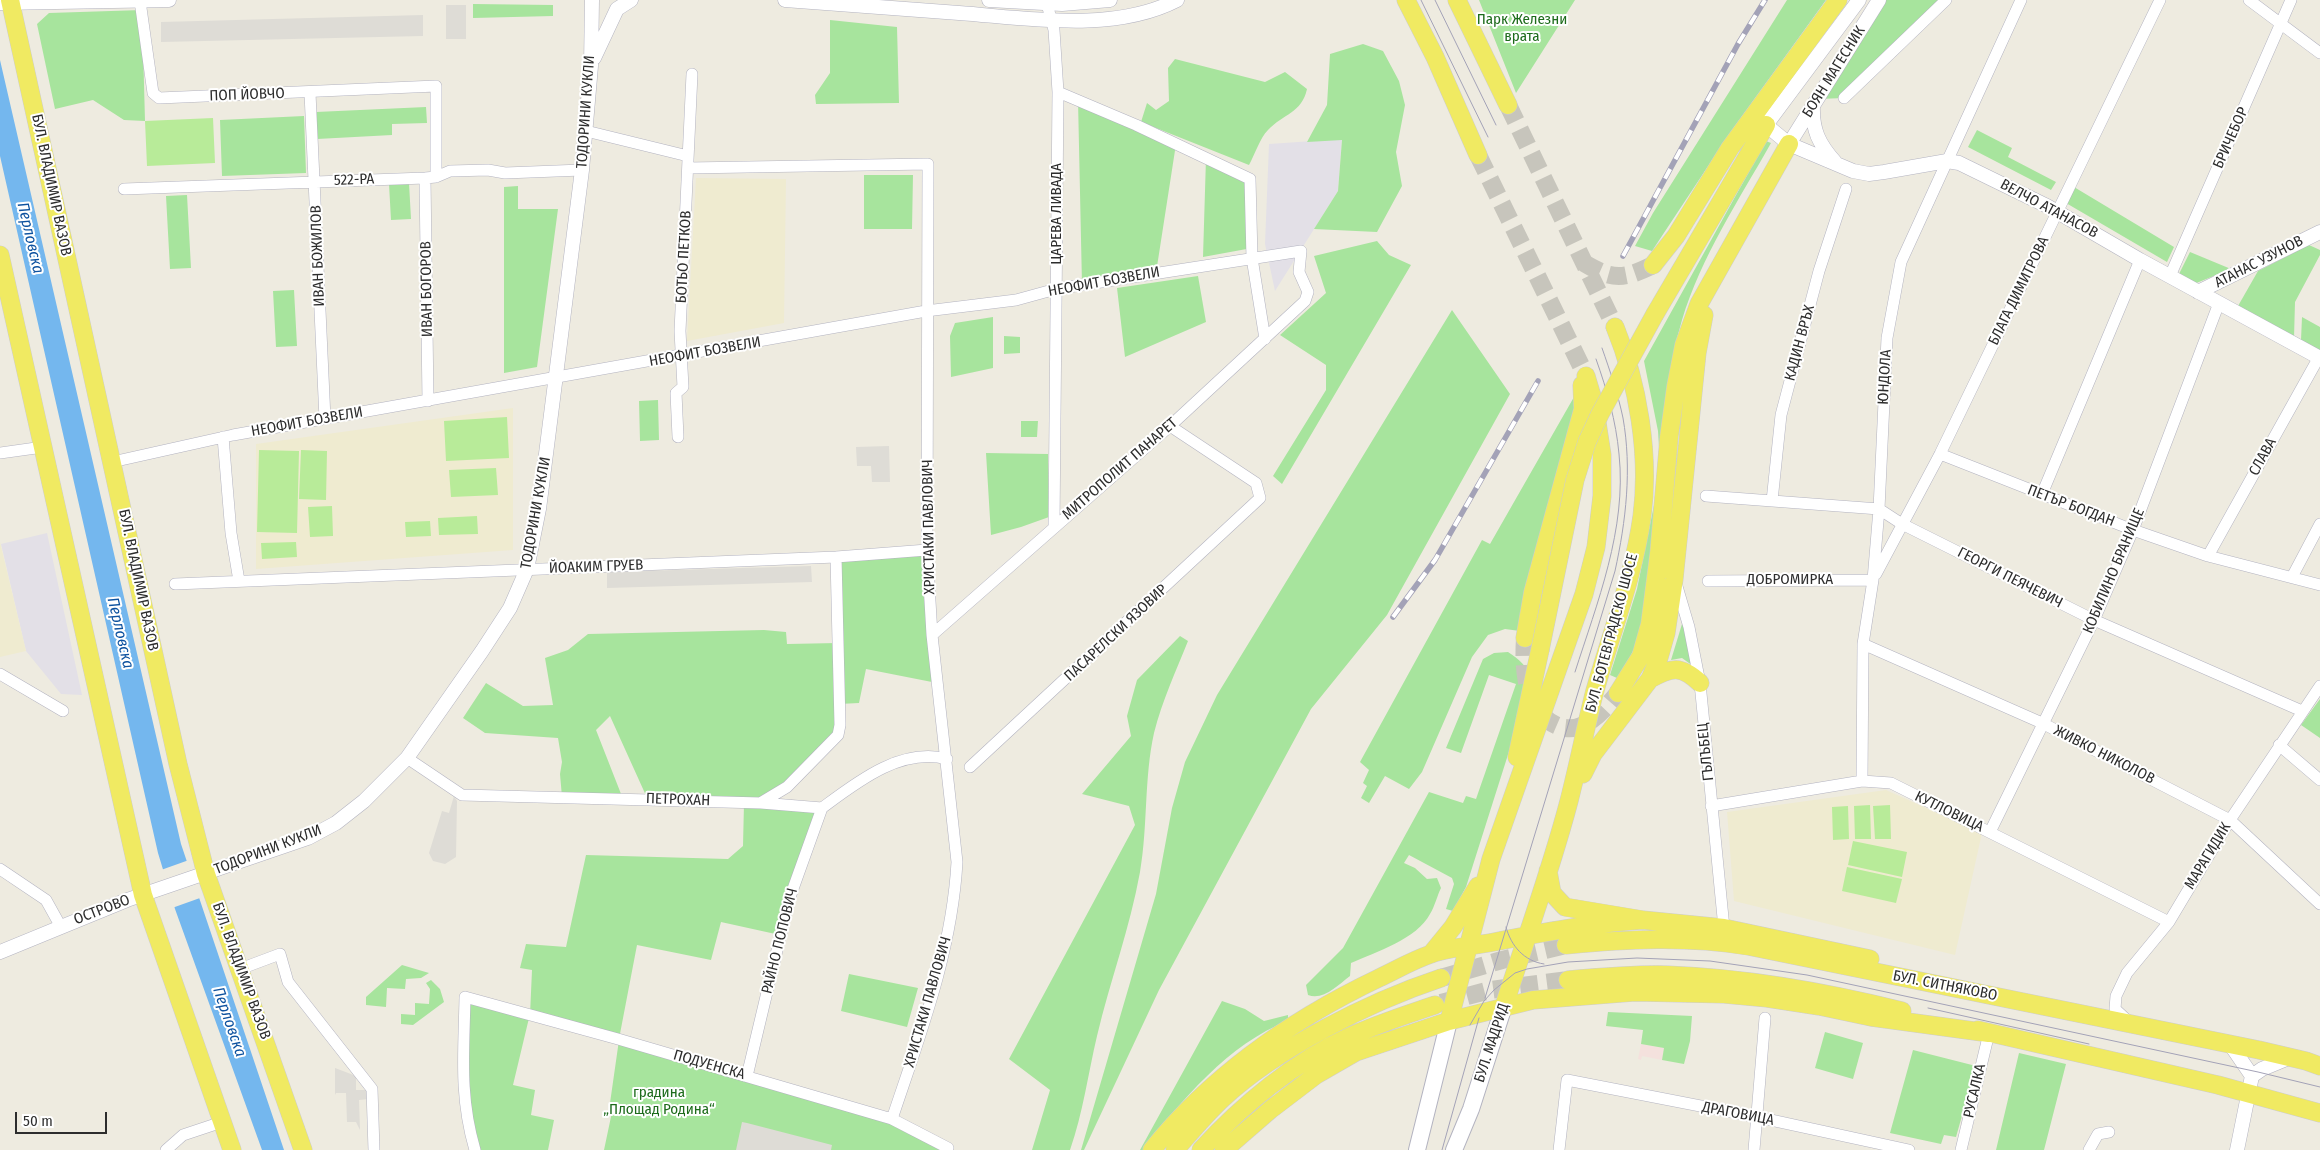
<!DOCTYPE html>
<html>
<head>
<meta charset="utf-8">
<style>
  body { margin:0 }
  #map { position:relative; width:2320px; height:1150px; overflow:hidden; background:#eeebe0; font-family:"Fira Sans Condensed",sans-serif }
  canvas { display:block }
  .scale { position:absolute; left:15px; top:1112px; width:92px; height:22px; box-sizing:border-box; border:2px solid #2d2d2d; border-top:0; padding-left:6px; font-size:15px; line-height:18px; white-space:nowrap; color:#2d2d2d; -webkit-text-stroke:4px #fff; paint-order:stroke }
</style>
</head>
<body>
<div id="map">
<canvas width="2320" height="1150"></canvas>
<div class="scale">50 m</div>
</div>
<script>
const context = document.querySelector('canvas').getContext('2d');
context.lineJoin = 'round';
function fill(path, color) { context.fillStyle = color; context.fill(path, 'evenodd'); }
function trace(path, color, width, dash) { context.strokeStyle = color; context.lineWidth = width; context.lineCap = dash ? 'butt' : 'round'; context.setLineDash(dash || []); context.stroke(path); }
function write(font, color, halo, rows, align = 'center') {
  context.font = font + ' "Fira Sans Condensed",sans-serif'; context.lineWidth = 4; context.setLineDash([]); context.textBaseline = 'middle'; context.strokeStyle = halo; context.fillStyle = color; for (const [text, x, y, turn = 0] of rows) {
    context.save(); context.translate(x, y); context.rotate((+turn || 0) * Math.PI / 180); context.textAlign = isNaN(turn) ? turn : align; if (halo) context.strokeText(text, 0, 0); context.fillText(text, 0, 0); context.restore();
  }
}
fill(new Path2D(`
  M 1342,139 L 1338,191 L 1275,291 L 1265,244 L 1269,144 Z
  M 47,533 L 82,695 L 61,694 L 26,651 L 1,544 Z`), '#e3e0e7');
fill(new Path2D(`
  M 696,178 L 786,179 L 784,323 L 687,341 Z
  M 513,408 L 513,550 L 256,569 L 256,444 Z
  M 0,542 L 26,651 L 0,657 Z
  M 1886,790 L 1982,833 L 1955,955 L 1734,901 L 1727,812 Z`), '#efebd0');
fill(new Path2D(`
  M 1641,1044 L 1665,1048 L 1662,1060 L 1642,1056 L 1641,1060 L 1638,1059 Z`), '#f4e1dd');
fill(new Path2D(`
  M 1479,0 L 1575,0 L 1516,93 Z
  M 1787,0 L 1826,0 L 1730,133 L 1652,251 L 1635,246 L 1653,213 Z
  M 1879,0 L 1946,0 L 1844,98 L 1818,99 Z
  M 473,4 L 553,5 L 553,16 L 473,18 Z
  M 142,10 L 145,121 L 124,120 L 93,100 L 55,109 L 37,24 L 49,13 Z
  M 830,20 L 897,27 L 899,103 L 816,104 L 815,95 L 830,73 Z
  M 1363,44 L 1383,51 L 1399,81 L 1405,105 L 1396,152 L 1402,186 L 1377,232 L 1314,229 L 1338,191 L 1342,140 L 1307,142 L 1327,105 L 1330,54 Z
  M 1175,59 L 1265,82 L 1285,72 L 1307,89 C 1302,113 1283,114 1268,130 C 1260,138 1255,154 1249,165 L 1141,122 L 1147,103 L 1156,110 L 1169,101 L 1168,68 Z
  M 1078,100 L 1176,144 L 1156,273 L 1082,285 Z
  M 426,107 L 427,123 L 392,124 L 392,135 L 317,139 L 316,112 Z
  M 304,116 L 306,173 L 222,176 L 220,120 Z
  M 1977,130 L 2012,148 L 2008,157 L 2056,182 L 2051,190 L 1968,147 Z
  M 1766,141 L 1771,143 C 1739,200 1701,257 1682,320 C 1668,366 1665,415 1660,463 L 1658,431 L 1644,361 Z
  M 1206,158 L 1250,179 L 1252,248 L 1203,257 Z
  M 864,175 L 913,175 L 912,229 L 864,229 Z
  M 409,183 L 411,219 L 391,220 L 389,184 Z
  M 518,186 L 518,209 L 558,209 L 537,367 L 504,373 L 504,187 Z
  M 2074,187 L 2174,247 L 2167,262 L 2066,203 Z
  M 187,195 L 191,268 L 170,269 L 166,196 Z
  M 1377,241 L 1389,255 L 1411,265 L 1282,484 L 1273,476 L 1326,390 L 1326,365 L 1280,335 L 1326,293 L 1314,256 Z
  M 2309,245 L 2320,250 L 2320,255 L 2295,302 L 2294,338 L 2238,306 L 2258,271 Z
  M 2190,252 L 2231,269 L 2194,284 L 2178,276 Z
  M 1198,276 L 1206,322 L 1125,357 L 1117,288 Z
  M 294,290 L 297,346 L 276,347 L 273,291 Z
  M 1452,310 L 1510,394 L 1387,615 L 1311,709 L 1159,990 L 1084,1150 L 1081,1150 L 1156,894 L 1172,808 L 1185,762 L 1217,695 Z
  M 993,317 L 993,368 L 951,377 L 950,336 L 955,323 Z
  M 2302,317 L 2320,327 L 2320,351 L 2301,340 Z
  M 1004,336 L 1020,337 L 1020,353 L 1004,354 Z
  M 1578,390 L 1578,411 L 1520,631 L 1505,629 L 1488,635 L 1472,657 L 1422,772 L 1409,789 L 1385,776 L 1369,803 L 1361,798 L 1367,786 L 1363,783 L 1369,770 L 1360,762 L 1482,540 L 1490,544 Z
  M 658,400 L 659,440 L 640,441 L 639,401 Z
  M 1021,421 L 1038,421 L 1037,437 L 1021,437 Z
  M 986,453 L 1048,454 L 1049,517 L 1021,527 L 991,535 Z
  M 1654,505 L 1654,541 L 1641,633 L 1629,660 L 1617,678 L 1610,675 L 1637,589 Z
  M 927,550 L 937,683 L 866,669 L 859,703 L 839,704 L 838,735 L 762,802 L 822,808 L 780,935 L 721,922 L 711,960 L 637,945 L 619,1039 L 875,1115 L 947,1150 L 604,1150 L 612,1112 L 610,1103 L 619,1040 L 529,1018 L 513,1085 L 535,1090 L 531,1115 L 554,1120 L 548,1150 L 475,1150 L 468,1126 L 465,997 L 530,1015 L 532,970 L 520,968 L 526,944 L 566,947 L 586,855 L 728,859 L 743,846 L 744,803 L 648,800 L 610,716 L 596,730 L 623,799 L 562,797 L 560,774 L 562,762 L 558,738 L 485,733 L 463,718 L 486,683 L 523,706 L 553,705 L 545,658 L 568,650 L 588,634 L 764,630 L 786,632 L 787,644 L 838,643 L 836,557 Z
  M 1682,624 L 1684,626 L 1693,666 L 1682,658 L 1671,660 Z
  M 1180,636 L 1188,641 C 1176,671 1162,701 1154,733 C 1144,778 1148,826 1140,872 C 1130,928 1110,981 1097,1036 C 1088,1074 1083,1113 1070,1150 L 1032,1150 L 1050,1090 L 1009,1059 L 1135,825 L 1129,806 L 1082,794 L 1131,736 L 1127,716 L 1137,680 Z
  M 1508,652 C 1519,659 1528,667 1532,679 L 1466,887 L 1453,911 L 1446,909 L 1454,884 L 1452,878 L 1409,855 L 1404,863 L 1415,868 L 1427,879 L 1437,878 L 1441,888 C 1437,896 1435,906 1430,914 C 1417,939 1376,952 1351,963 L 1350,976 C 1338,985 1323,1001 1308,995 L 1306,985 L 1343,948 L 1429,792 L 1463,803 L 1466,796 L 1476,799 L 1516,684 L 1489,675 L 1461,753 L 1446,748 L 1483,659 L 1494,653 Z
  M 2320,699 L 2320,738 L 2301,725 Z
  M 402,965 L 429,973 L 421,978 L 406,979 L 405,989 L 387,988 L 386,1007 L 366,1005 L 366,997 Z
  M 849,974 L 918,988 L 907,1027 L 841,1011 Z
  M 431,980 L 440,989 L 444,1002 L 413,1025 L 401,1024 L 401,1014 L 415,1015 L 415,1003 L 429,1004 L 430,989 L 426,983 Z
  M 1222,1001 L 1245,1009 L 1264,1021 L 1288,1015 L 1288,1021 C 1229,1043 1181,1101 1143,1150 L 1140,1150 Z
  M 1608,1012 L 1692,1016 L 1690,1041 L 1684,1064 L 1662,1060 L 1664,1048 L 1641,1044 L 1643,1030 L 1606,1026 Z
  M 1825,1032 L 1863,1043 L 1853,1079 L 1815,1068 Z
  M 1913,1050 L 1976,1066 L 1956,1137 L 1944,1135 L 1941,1144 L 1890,1133 Z
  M 2019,1053 L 2066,1064 L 2044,1150 L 1996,1150 Z`), '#a7e49d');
fill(new Path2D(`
  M 213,118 L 215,163 L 147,166 L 145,121 Z
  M 507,417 L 509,458 L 446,461 L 444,421 Z
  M 259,450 L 299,451 L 297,533 L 257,532 Z
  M 301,450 L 327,451 L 326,500 L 299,499 Z
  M 496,468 L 498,495 L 451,497 L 449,470 Z
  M 332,506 L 333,536 L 310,537 L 308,507 Z
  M 477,516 L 478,534 L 439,535 L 438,518 Z
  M 430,521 L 431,536 L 406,537 L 405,522 Z
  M 296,542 L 297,557 L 262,559 L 261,543 Z
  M 1870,805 L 1871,839 L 1855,839 L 1854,806 Z
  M 1890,805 L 1891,839 L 1875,839 L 1873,806 Z
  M 1848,806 L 1849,839 L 1833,840 L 1832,807 Z
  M 1853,841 L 1907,852 L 1902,877 L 1848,865 Z
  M 1847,867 L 1902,879 L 1896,903 L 1842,891 Z`), '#b8eb99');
fill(new Path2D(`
  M 446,5 L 466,5 L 466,39 L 446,39 Z
  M 423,15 L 423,36 L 161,42 L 161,22 Z
  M 889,446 L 890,482 L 872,482 L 871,466 L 857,466 L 856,447 Z
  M 811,566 L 812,582 L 607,588 L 607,572 Z
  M 454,796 L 457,801 L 456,857 L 445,864 L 433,861 L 429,853 L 442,811 L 449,813 Z
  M 335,1068 L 356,1076 L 356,1090 L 367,1090 L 369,1099 L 359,1100 L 360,1130 L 356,1122 L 347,1122 L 346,1093 L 336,1093 L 335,1095 Z
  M 742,1122 L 747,1123 L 832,1145 L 831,1150 L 736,1150 Z`), '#dedcd6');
fill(new Path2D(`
  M 0,60 L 181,844 L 284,1150 L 262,1150 L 175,909 L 158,853 L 0,156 Z`), '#74b7ee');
fill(new Path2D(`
  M 189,860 L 200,898 L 172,908 L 161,870 Z`), '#eeebe0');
trace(new Path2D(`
  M 1508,105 L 1615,327
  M 1478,155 L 1586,376
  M 1584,263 C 1613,280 1622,280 1653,265
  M 1525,638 C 1523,668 1525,713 1558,726 C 1564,729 1574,729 1581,726 C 1596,720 1608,705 1618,693
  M 1441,978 L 1502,960 L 1566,945
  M 1441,1003 L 1490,990 L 1568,980`), '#c7c5bc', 18, [18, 9]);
const minor = new Path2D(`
  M 1046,0 L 1054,30 L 1058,92 L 1054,528
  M 2249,0 L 2320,53
  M 140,1 L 153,93 L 159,98 L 436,86 L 436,177
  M 1058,92 L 1136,125 L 1250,179 L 1252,258 L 1265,339
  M 310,93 L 325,419
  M 1844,98 L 1946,0
  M 586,131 L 688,156
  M 688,168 L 928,164 L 927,550 L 932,635 L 957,862 C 952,952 920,1035 892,1119
  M 425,178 L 428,401
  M 124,189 L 425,178 L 436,177 L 450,171 L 488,170 L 505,173 L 582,170
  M 2170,276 L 2291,0
  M 223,437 L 231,533 L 239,581
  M 678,437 L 676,393 L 683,387 L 680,331 L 692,74
  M 0,453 L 43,447
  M 1940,454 L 2133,530 L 2208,556 L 2320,585
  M 112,462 L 233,435 L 926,311 L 1016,300 L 1056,289 L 1301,251 L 1299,272 L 1308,292 L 1305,301 L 1170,426 L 932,635
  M 2042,494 L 2140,260
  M 1706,496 L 1879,509 L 1902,524 L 2094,620 L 2302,711
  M 1772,501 L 1781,415 L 1819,271 L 1846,189
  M 2208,556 L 2319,357
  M 1876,574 L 1940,454 L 2160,0
  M 2292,577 L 2320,524
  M 1708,581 L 1873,580
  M 1676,583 L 1689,627 L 1700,683 L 1724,928
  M 175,584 L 836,557 L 927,550
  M 1863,644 L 2042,723 L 2230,820 L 2320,904
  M 0,674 L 63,711
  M 2279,745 L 2320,780
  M 407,758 L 462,795 L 761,803 L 822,808 C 857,782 901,747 947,759
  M 970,767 L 1260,498 L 1256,483 L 1170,426
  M 1862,781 L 1863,644 L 1873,580 L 1879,509 L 1887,338 L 1901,262 L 2021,0
  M 762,802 L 787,787 L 838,735 L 840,725 L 836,557
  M 1711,806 L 1862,781 L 1891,783 L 2169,922
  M 1990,832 L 2094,620 L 2133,530 L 2219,303
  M 0,869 L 46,900 L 61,927
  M 240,969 L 280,954 L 288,982 L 372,1089 L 374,1150
  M 2129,1022 L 2115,1009 L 2116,996 L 2127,973 L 2169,922 L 2230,820 L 2320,686
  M 747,1076 L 789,900 L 822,808
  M 166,1150 L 183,1135 L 222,1122
  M 475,1150 C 459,1096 464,1052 465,997 L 618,1039 L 892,1119 L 948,1148
  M 1559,1150 L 1567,1080 L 1757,1117 L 1909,1150
  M 1754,1150 L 1765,1018
  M 1961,1150 L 1989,1033
  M 2089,1150 L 2098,1134 L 2109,1132`);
const tertiary = new Path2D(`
  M 785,0 C 843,4 901,9 959,13 C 1028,18 1113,33 1177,0
  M 989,0 L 1062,4 L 1110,0
  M 1859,0 L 1766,125 L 1789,144 L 1853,171 L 1869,174 L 1884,172 L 1947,161 L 1959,163 L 2047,206 L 2140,260 L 2320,358
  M 0,3 L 169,0
  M 594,58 L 617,9 L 631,0
  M 1813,106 C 1812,130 1819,144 1835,162
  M 1789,144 L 1879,0
  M 2198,292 L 2320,232
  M 0,952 L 127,900 L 308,838 L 336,823 L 364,801 L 407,758 L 482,651 L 510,608 L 527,569 L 539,509 L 582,170 L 591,66 L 592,0
  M 2230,1044 L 2252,1076
  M 2252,1076 L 2262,1069 L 2291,1057
  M 2237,1150 L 2252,1076`);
const secondary = new Path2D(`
  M 1417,1150 L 1449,1021
  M 1454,1150 L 1471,1109 L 1504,1006`);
const primary = new Path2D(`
  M 10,0 L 178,764 L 206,874 L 303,1150
  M 1406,0 L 1435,57 L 1478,155
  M 1457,0 L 1508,105
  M 0,255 L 143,895 L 232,1150
  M 1653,265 L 1676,236 L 1730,148 L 1838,0
  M 1655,314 L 1766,125
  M 1525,638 L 1533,592 L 1583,409 L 1582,385
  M 1650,679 C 1672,667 1681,665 1700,683
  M 1618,693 L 1641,656 L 1650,624 L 1659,554 L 1669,437 L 1676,386 L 1684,345 L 1699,304 L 1789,144
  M 1517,757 L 1540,650
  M 1583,774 L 1593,754 L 1650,679 L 1658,661 L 1666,633 L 1674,579 L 1697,353 L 1704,315
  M 1548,871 L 1552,893 L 1565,907 L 1643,920 L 1724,928 L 1870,959
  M 1566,945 C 1627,939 1687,936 1748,946 L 2259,1050 L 2306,1061 L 2320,1066
  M 1431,954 L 1453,927 L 1478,886
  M 1568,980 C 1602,977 1635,974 1668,975 C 1746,978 1826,992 1902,1011
  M 1504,1006 C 1526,938 1551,870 1569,801 C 1578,766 1585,730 1594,694 C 1610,636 1634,576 1642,516 C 1650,455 1638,383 1615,327
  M 1449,1021 L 1491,859 L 1584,594 L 1596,547 L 1602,496 L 1602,455 L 1594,403 L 1586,376
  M 1978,1030 L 2218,1085 L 2320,1113
  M 1152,1150 C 1212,1075 1293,1019 1379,978 C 1396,970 1413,960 1431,954 C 1450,947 1473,946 1494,942 C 1544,932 1593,923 1643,920
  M 1175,1150 C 1190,1133 1205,1115 1222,1099 C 1277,1048 1369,1002 1441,978
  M 1201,1150 C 1242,1105 1294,1062 1349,1037 C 1377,1024 1406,1015 1435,1005
  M 1224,1150 L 1270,1110 L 1316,1075 L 1356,1052 L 1449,1021 L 1533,1000 L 1635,992 L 1724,994 L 1767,998 L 1819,1006 L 1871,1017 L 1989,1033`);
trace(minor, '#b3b3c0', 12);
trace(tertiary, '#b3b3c0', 15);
trace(secondary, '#b3b3c0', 18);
trace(primary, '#cdcdcd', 19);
trace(minor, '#fff', 11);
trace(tertiary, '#fff', 14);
trace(secondary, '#fff', 16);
trace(primary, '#f0ea62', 18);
trace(new Path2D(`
  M 1421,0 L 1488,137
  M 1435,0 L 1496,125
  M 1575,672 C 1597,603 1627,529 1619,454 C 1616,421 1607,390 1596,359
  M 1506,927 C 1511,946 1524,961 1544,964
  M 1485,998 L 1615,571 C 1626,521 1632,469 1623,418 C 1618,394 1610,371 1602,348
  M 1928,1008 L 2089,1044
  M 1470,1025 L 1484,1001 L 1494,990 L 1515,973 L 1527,969 L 1568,962 L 1637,958 L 1710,961 L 1807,975 L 2258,1072 L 2320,1087
  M 1442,1150 L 1479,1018`), '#a3a2b7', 1);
const rail = new Path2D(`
  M 1623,256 L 1738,44 L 1765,0
  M 1393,617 L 1435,560 L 1538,381`);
trace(rail, '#a3a2b7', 5.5);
trace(rail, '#fff', 4, [11]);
const primaryBridge = new Path2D(`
  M 1540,650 L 1575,480 L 1587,442 L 1600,414 L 1655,314`);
trace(primaryBridge, '#cdcdcd', 19, []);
trace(primaryBridge, '#f0ea62', 18);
write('15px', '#1d6b1b', '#fff', [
  ["Парк Железни",1522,20],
  ["врата",1522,37],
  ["градина",659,1093],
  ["„Площад Родина“",659,1110]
]);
write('15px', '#2d2d2d', '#fff', [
  ["БОЯН МАГЕСНИК",1834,72,-58],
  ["ПОП ЙОВЧО",247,95,-2],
  ["ТОДОРИНИ КУКЛИ",586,112,-86],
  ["БРИЧЕБОР",2231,138,-66],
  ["522-РА",354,180,-2],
  ["БУЛ. ВЛАДИМИР ВАЗОВ",51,185,78],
  ["ВЕЛЧО АТАНАСОВ",2049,209,28],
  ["ЦАРЕВА ЛИВАДА",1057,214,-90],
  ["ИВАН БОЖИЛОВ",318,256,-92],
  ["БОТЬО ПЕТКОВ",684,257,-87],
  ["АТАНАС УЗУНОВ",2259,262,-27],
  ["НЕОФИТ БОЗВЕЛИ",1104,282,-10],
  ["ИВАН БОГОРОВ",427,289,-91],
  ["БЛАГА ДИМИТРОВА",2019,291,-64],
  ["КАДИН ВРЪХ",1800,343,-75],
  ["НЕОФИТ БОЗВЕЛИ",705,352,-10],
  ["ЮНДОЛА",1885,377,-87],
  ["НЕОФИТ БОЗВЕЛИ",307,422,-10],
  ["СЛАВА",2263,457,-61],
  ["МИТРОПОЛИТ ПАНАРЕТ",1120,469,-41],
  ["ПЕТЪР БОГДАН",2071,506,21],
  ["ТОДОРИНИ КУКЛИ",536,513,-80],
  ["ХРИСТАКИ ПАВЛОВИЧ",929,527,-91],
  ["ЙОАКИМ ГРУЕВ",596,567,-2],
  ["КОБИЛИНО БРАНИЩЕ",2114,571,-67],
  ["ГЕОРГИ ПЕЯЧЕВИЧ",2010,578,27],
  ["БУЛ. ВЛАДИМИР ВАЗОВ",138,580,78],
  ["ДОБРОМИРКА",1790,580],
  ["ПАСАРЕЛСКИ ЯЗОВИР",1116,633,-43],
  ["БУЛ. БОТЕВГРАДСКО ШОСЕ",1612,633,-75],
  ["ГЪЛЪБЕЦ",1706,752,-96],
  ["ЖИВКО НИКОЛОВ",2104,755,27],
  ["ПЕТРОХАН",678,800,2],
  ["КУТЛОВИЦА",1949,812,26],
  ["ТОДОРИНИ КУКЛИ",268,850,-21],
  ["МАРАГИДИК",2208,856,-59],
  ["ОСТРОВО",102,910,-21],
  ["РАЙНО ПОПОВИЧ",780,941,-76],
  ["БУЛ. ВЛАДИМИР ВАЗОВ",241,971,70],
  ["БУЛ. СИТНЯКОВО",1945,986,11],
  ["ХРИСТАКИ ПАВЛОВИЧ",928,1002,-74],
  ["БУЛ. МАДРИД",1492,1043,-72],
  ["ПОДУЕНСКА",709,1065,16],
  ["РУСАЛКА",1975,1091,-77],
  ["ДРАГОВИЦА",1738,1114,11]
]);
write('italic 16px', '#0e529f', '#fff', [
  ["Перловска",30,238,77],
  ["Перловска",120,633,77],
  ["Перловска",229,1022,71]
]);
</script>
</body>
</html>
